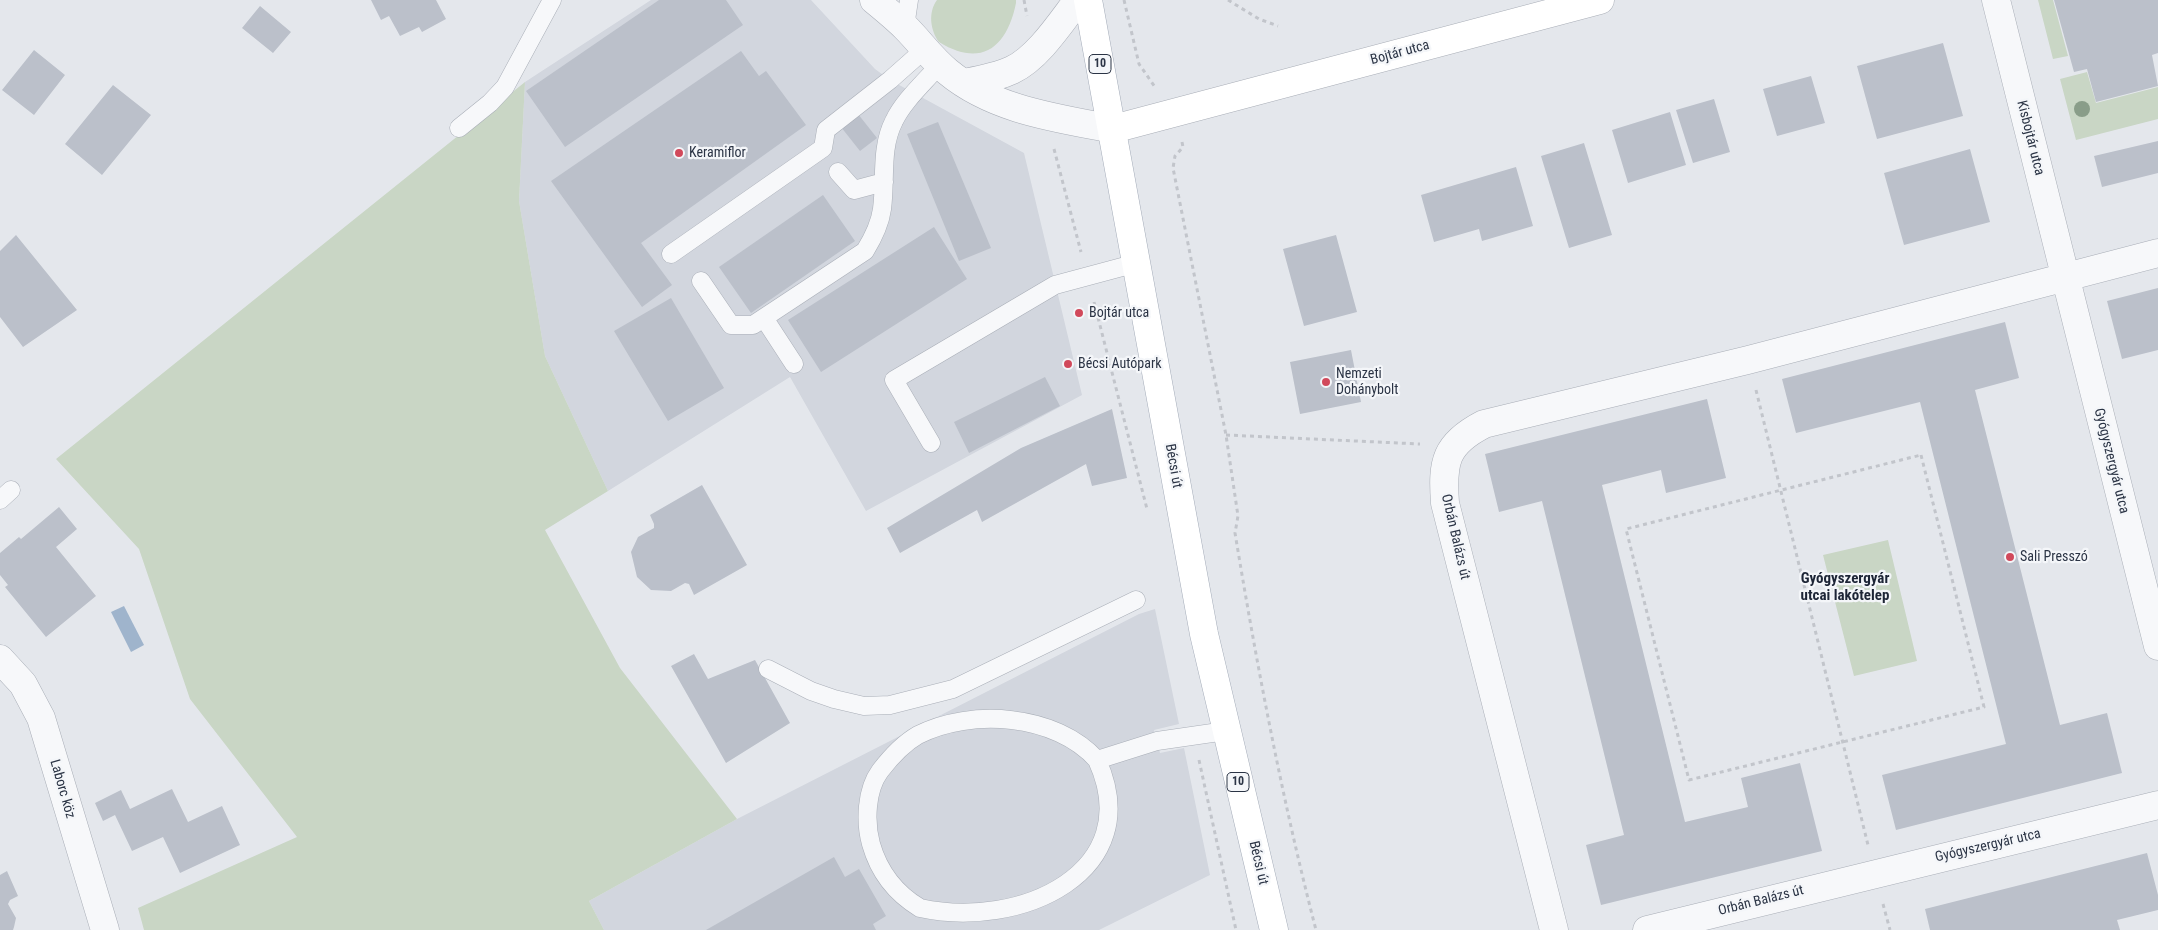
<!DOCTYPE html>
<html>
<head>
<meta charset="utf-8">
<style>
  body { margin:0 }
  canvas { display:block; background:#e4e7ec }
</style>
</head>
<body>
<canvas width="2158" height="930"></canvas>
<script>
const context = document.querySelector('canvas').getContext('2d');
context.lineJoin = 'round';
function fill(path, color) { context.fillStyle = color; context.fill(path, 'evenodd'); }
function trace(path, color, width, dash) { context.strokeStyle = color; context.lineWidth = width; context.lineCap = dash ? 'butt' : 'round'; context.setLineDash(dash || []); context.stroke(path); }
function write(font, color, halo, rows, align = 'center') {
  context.font = font + ' "Roboto Condensed",sans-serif'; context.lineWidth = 4.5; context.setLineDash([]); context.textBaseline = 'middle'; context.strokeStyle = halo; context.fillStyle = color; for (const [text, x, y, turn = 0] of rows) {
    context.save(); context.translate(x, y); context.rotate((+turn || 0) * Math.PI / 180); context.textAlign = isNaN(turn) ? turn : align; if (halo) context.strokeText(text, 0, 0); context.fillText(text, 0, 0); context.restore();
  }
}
fill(new Path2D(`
  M 651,0 L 811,0 L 875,69 L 890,80 L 1024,153 L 1082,395 L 866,511 L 790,377 L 608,491 L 545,356 L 519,201 L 525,82 Z
  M 1155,609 L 1179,724 L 1154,730 L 1160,753 L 1184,748 L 1210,875 L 1099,930 L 604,930 L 589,901 L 737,819 L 1139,614 Z`), '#d2d6de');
fill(new Path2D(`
  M 937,0 L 1016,0 L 1016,3 C 1007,48 981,68 939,42 C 930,30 928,12 937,0 Z
  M 2038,0 L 2053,0 L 2068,56 L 2053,59 Z
  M 2087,72 L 2096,103 L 2158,87 L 2158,119 L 2076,140 L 2060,79 Z
  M 525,82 L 519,201 L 545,356 L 608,491 L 545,530 L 620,668 L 737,819 L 589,901 L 604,930 L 144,930 L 138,908 L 297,837 L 190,699 L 139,549 L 56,459 Z
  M 1888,540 L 1917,661 L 1854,676 L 1823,555 Z`), '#c9d6c5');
fill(new Path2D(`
  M 124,606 L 144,645 L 131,652 L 111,612 Z`), '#9fb4cc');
fill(new Path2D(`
  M 371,0 L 436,0 L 446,19 L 422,32 L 419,27 L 400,36 L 389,16 L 381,20 Z
  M 659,0 L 726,0 L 743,25 L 565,147 L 526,91 Z
  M 2054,0 L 2158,0 L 2158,53 L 2152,55 L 2158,86 L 2096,102 L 2087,69 L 2074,72 Z
  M 260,6 L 291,32 L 273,53 L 242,28 Z
  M 1943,43 L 1963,116 L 1877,139 L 1857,66 Z
  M 34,50 L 65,75 L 34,115 L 2,90 Z
  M 741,51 L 759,76 L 766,71 L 806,125 L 641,243 L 672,285 L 642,307 L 551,181 Z
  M 1811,76 L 1825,123 L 1777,136 L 1763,89 Z
  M 113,85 L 151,115 L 102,175 L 65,144 Z
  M 1714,99 L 1730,152 L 1693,163 L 1676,110 Z
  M 1670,112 L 1686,165 L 1628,183 L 1612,130 Z
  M 858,114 L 877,138 L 860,151 L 841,127 Z
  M 938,122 L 991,248 L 959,261 L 907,134 Z
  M 2158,141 L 2158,173 L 2102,187 L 2094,156 Z
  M 1584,143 L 1612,235 L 1569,248 L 1541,156 Z
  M 1970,149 L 1990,222 L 1904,245 L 1884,173 Z
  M 1516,167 L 1533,226 L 1482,241 L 1479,229 L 1434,242 L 1421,195 Z
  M 823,195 L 855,241 L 751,313 L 719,267 Z
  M 934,227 L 967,279 L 821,372 L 788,320 Z
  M 16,235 L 77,310 L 23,347 L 0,317 L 0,251 Z
  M 1336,235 L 1357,312 L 1304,326 L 1283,249 Z
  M 2158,288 L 2158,350 L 2122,359 L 2107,301 Z
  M 671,298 L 724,388 L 668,421 L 614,331 Z
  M 2005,322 L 2019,378 L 1975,390 L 2060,725 L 2107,713 L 2122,773 L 1896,830 L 1882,775 L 2006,744 L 1920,402 L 1796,433 L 1782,379 Z
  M 1351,350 L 1361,402 L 1300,414 L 1290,362 Z
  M 1045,377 L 1060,406 L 969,453 L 954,422 Z
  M 1707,399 L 1726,478 L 1666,493 L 1661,470 L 1602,485 L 1685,822 L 1748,807 L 1741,778 L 1800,763 L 1822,851 L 1601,905 L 1586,845 L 1624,835 L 1542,501 L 1499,512 L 1485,454 Z
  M 1112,409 L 1127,478 L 1092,486 L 1086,464 L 982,522 L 977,510 L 900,553 L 887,528 L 1021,448 Z
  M 702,485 L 747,565 L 694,595 L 689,584 L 685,583 L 671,591 L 651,590 L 637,577 L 631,552 L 638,537 L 654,528 L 654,524 L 650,515 Z
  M 59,507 L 77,529 L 56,547 L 96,596 L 46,637 L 5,587 L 8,585 L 0,575 L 0,553 L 19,537 L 21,539 Z
  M 694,654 L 708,679 L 755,660 L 790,723 L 726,763 L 671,666 Z
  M 172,789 L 188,822 L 222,806 L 240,845 L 180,873 L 163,837 L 132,851 L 115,815 L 103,821 L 95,803 L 121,790 L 130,809 Z
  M 2147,853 L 2158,895 L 2158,910 L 2117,920 L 2120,930 L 1930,930 L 1925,909 Z
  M 834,857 L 845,877 L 859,869 L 886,916 L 873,924 L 876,930 L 706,930 Z
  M 7,871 L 18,896 L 10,900 L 8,904 L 16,918 L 14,927 L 13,930 L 0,930 L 0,875 Z`), '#bbc0ca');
const lane = new Path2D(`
  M 905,27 L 909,0
  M 459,128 L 490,103 L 505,87 L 552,0
  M 838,172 L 854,190 L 884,182
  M 671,254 L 823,148 L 826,130 L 890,80 L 925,49
  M 701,281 L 731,325 L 753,325 L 865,251 C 873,238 880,224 882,209 C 886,180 880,148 894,121 C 904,100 925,82 940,64
  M 764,318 L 794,364
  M 931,443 L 894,380 L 1055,285 L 1137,263
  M 0,500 L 11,490
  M 768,669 L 811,691 L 834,699 L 864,706 L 890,705 L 953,689 L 1136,600
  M 1097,760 C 1056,714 971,708 918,735 C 904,743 890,758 880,771 C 866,790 865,822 871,844 C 879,872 895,893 920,908 C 1020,930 1148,872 1097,760 L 1157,741 L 1226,731`);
const street = new Path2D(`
  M 874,0 C 885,9 896,18 906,28 C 920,42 932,59 948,72 C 994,110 1056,118 1113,129
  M 1996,0 L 2158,646
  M 964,83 C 980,80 997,77 1012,70 C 1038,58 1061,22 1078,0
  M 0,659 L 23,684 L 41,718 L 105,930
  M 1554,930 L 1445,503 C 1442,462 1445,444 1484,424 L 1748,360 L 2158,253
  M 1647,930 L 2158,805`);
const secondary = new Path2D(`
  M 1113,129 L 1600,0`);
const primary = new Path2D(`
  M 1088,0 L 1204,634 L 1274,930`);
trace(lane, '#a9aeb7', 19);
trace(street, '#a9aeb7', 29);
trace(secondary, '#a9aeb7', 29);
trace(primary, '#a3abb8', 29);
trace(new Path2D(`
  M 1024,0 L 1027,16
  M 1124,0 L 1139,64 L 1155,87
  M 1228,0 L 1259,19 L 1278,26
  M 1182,142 L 1183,147 L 1175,156 L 1173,168 L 1226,435 L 1238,516 L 1235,533 C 1257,666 1282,799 1316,930
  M 1054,149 L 1081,252
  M 1094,302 L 1147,509
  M 1756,390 L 1868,845
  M 1226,435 L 1420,444
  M 1921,455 L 1984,707 L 1689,780 L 1626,529 Z
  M 1199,760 L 1236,930
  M 1883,904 L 1890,930`), '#c2c5cb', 3, [4, 4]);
trace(lane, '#f7f8fa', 18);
trace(street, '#f7f8fa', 28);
trace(secondary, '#fff', 28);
trace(primary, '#fff', 28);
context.fillStyle = '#899d89';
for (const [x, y] of [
  [2082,109]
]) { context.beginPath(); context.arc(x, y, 8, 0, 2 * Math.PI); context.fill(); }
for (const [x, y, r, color] of [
  [679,153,5,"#d1495b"],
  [1079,313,5,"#d1495b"],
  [1068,364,5,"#d1495b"],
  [1326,382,5,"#d1495b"],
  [2010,557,5,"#d1495b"]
]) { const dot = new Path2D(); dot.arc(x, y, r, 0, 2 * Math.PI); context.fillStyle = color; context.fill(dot); trace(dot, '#f4f6f9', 2); }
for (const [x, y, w] of [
  [1100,64,22],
  [1238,782,22]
]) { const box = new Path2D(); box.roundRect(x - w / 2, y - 9.5, w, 19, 4); context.fillStyle = '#f4f6f9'; context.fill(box); trace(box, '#2b3445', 1); }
write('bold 12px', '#2b3445', null, [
  ["10",1100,64],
  ["10",1238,782]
]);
write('14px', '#2b3445', '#f4f6f9', [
  ["Bojtár utca",1400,53,-15],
  ["Kisbojtár utca",2030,138,76],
  ["Gyógyszergyár utca",2111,461,76],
  ["Bécsi út",1173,466,80],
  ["Orbán Balázs út",1455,537,77],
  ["Laborc köz",62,789,74],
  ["Gyógyszergyár utca",1988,846,-13],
  ["Bécsi út",1258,863,77],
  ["Orbán Balázs út",1761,901,-14]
]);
write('14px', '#2b3445', '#f4f6f9', [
  ["Keramiflor",689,153],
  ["Bojtár utca",1089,313],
  ["Bécsi Autópark",1078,364],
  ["Nemzeti",1336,374],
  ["Dohánybolt",1336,390],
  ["Sali Presszó",2020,557]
], 'left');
write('bold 15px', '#1d2536', '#f4f6f9', [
  ["Gyógyszergyár",1845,579],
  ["utcai lakótelep",1845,596]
]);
</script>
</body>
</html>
